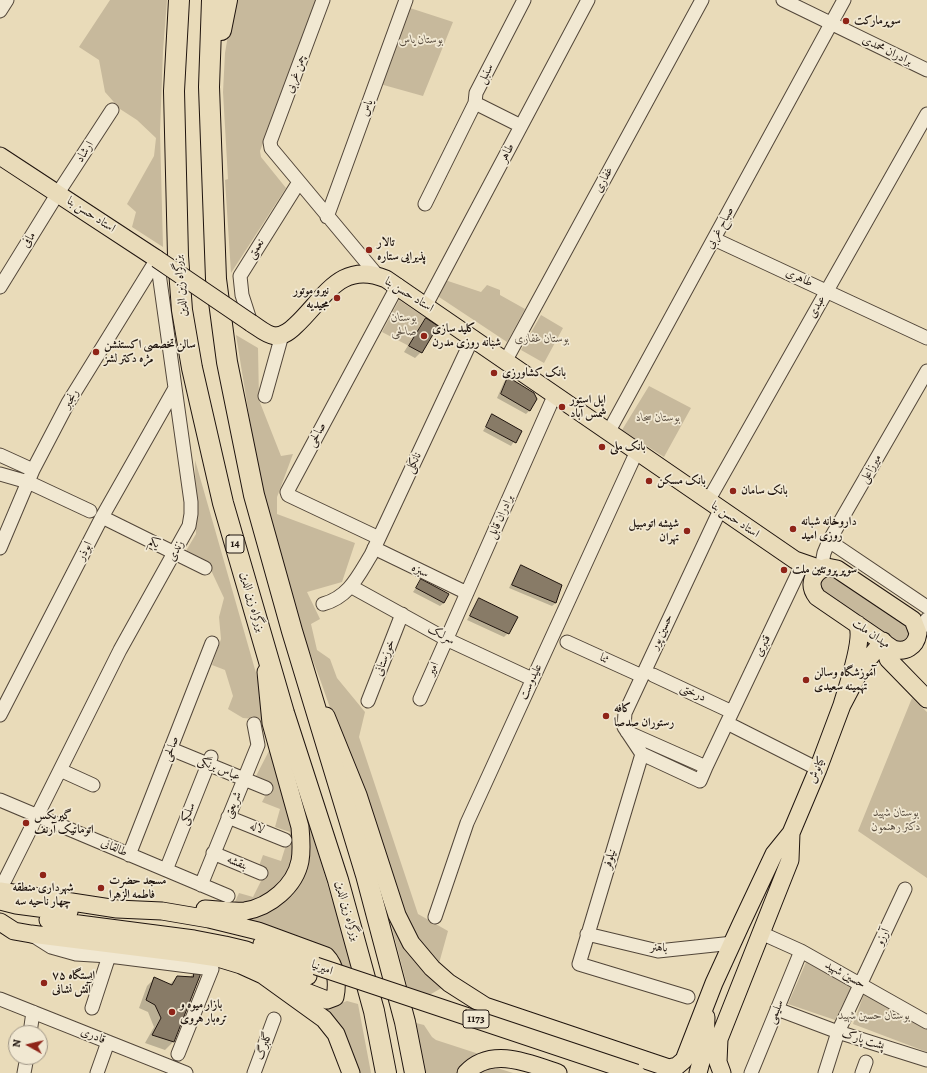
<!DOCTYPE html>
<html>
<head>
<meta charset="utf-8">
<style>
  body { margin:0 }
  #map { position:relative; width:927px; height:1073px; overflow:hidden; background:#e9dbb9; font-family:Alegreya,serif }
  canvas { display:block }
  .north { position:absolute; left:8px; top:1025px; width:40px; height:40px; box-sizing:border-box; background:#f1e8d2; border:1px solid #9d9384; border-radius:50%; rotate:278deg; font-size:11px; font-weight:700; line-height:16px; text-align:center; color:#1f140e }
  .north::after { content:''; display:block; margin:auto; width:14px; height:18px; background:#8f2418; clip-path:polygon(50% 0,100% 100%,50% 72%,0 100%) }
</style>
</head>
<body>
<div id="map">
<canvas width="927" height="1073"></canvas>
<div class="north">N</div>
</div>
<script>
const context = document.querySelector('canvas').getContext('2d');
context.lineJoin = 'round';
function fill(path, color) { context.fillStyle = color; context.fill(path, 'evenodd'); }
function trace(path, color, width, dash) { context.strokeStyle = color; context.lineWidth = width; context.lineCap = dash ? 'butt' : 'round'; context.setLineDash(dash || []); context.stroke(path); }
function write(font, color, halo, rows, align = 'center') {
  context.font = font + ' Alegreya,Amiri,serif'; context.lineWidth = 3.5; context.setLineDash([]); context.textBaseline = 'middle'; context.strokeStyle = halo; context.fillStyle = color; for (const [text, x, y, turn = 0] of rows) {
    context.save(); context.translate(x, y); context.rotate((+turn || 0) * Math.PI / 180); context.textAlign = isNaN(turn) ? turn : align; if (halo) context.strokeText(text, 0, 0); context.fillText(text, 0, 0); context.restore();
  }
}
fill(new Path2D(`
  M 110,0 L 167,0 L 163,51 L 160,132 L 163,247 L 132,227 L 136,212 L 127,204 L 154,156 L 156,138 L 137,120 L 120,109 L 105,92 L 99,60 L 79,47 Z
  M 234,0 L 319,0 L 260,151 L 261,157 L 286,188 L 231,273 L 225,180 L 228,179 L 223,92 L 225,53 Z
  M 410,8 L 453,22 L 423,96 L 380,84 Z
  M 445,280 L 481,292 L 487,285 L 500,290 L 500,295 L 525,309 L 507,342 L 436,295 Z
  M 399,300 L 426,318 L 409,346 L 382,332 Z
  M 541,315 L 563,328 L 544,363 L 521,350 Z
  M 236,335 L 258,348 L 259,400 L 281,456 L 293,454 L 277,497 L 277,514 L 355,543 L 342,582 L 307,592 L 320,619 L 311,624 L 317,650 L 330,659 L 337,678 L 365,712 L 359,737 L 418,914 L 448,931 L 438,967 L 420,948 L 402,914 L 321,682 L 285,587 L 259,477 Z
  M 649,386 L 691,408 L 664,457 L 622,430 Z
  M 195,460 L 262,694 L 265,720 L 243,718 L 228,709 L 233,696 L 225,670 L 212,665 L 221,639 L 219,617 L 224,598 L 209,566 L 183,556 L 196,534 Z
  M 829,573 L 909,627 L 909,637 L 904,642 L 897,642 L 821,591 L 819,581 Z
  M 912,698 L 927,712 L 927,878 L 858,831 Z
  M 271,747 L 295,830 L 296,856 L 281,886 L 248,904 L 234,904 L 239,893 L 253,897 L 264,875 L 259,866 L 263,855 L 281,861 L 290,832 L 275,827 L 280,809 L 262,802 L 272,783 L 256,776 Z
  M 296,784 L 344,937 L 352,973 L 235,915 L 295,884 Z
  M 379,878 L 445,986 L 424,998 L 409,993 Z
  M 807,960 L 851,987 L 835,1020 L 788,1004 Z
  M 864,994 L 927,1028 L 927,1052 L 853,1024 Z
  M 312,1001 L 331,1007 L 347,1001 L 358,1004 L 371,1073 L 357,1073 Z
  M 416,1023 L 424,1025 L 432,1037 L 436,1040 L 482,1055 L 460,1073 L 425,1073 Z
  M 488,1065 L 513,1073 L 473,1073 Z`), '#c7b99c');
fill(new Path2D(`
  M 426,319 L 437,326 L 421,352 L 415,358 L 404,352 L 421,325 Z
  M 508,378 L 530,410 L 526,414 L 497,398 L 504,382 Z
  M 492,416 L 521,431 L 511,446 L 483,431 Z
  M 521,566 L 556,603 L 552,606 L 509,588 L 518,570 Z
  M 421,580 L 444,603 L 440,606 L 413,592 Z
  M 479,599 L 508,633 L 504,637 L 467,620 Z
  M 194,973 L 200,974 L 173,1042 L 165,1050 L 145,1043 L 154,1027 L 148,1012 L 139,1008 L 147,986 L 155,978 L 169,985 L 177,977 L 189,978 Z`), '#0003');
const building = new Path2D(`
  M 426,318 L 438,326 L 422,353 L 409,346 Z
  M 508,377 L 534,393 L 537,399 L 530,411 L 501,394 Z
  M 492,414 L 522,431 L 516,443 L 486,427 Z
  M 521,565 L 562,585 L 556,603 L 512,585 Z
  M 421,579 L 449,594 L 444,603 L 416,588 Z
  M 479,598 L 518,617 L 509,634 L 470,616 Z
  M 194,972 L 201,973 L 174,1042 L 152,1035 L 161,1018 L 155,1005 L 146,1000 L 154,977 L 172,985 L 177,976 L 193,977 Z`);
fill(building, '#887b67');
trace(building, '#1f140e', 1);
const minor = new Path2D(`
  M 323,0 L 270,142 L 271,148 L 377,275
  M 783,0 L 927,70
  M 0,11 L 7,0
  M 475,103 L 521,126
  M 425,204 L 475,103 L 476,93 L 524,0
  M 327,217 L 406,0
  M 714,239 L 927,338
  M 0,287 L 58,193 L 112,110
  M 426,305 L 588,0
  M 251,323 L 242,295 L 240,276 L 299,182
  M 506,360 L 702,0
  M 265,396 L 282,335
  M 609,431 L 844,0
  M 0,455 L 33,470
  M 0,474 L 28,482 L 90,511
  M 708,501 L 927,114
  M 102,517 L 205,568
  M 379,538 L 288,495 L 287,492 L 398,285
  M 829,541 L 927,607
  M 0,548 L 33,470 L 68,403 L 157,259
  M 374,548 L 467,593
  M 821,569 L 824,553 L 829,541 L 927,371
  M 352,587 L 446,639 L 532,679
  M 323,604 C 349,597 358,576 371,555 L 473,337
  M 918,633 L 927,619
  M 567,642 L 642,676
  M 653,675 L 732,712
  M 420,699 L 555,394
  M 368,701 L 402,614
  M 0,715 L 102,517 L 174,390
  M 727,723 L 818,769
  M 627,732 L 706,767 L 700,781 L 642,754
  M 171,749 L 266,788
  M 642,754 L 579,964 L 688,997
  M 642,754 L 624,727 L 625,713 L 720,510
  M 706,767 L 800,569
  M 60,770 L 93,785
  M 0,800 L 228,896
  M 228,817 L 285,840
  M 213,853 L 261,873
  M 129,855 L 212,643
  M 166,870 L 211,757
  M 0,883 L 5,880 L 120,650 L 189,526 L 191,514 L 191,502 L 157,259
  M 201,885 L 258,745 L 254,724
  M 435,917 L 467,823 L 637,451
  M 761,933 L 801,951 L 927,1022
  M 587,934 L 658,951 L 733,943
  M 32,935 L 51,947 L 76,954 L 109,956 L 212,969 L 178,1054
  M 0,999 L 186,1073
  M 92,1008 L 109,956
  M 777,1009 L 838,1032 L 927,1060
  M 30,1033 L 33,1012
  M 24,1073 L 27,1057
  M 97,1073 L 108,1042
  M 254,1073 L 274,1019
  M 751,1073 L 801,951
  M 825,1073 L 838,1032 L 905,889
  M 862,1073 L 866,1062`);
const major = new Path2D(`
  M 0,156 L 157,259
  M 251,323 C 258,327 266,335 275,336 C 284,336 290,331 296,325 C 325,298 340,260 386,279 L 795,560 L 821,569
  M 827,567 L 837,569 L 913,620 L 918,633 C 916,647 905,653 893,649 L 817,597 C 807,584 813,572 827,567 Z
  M 857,624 C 865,639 847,687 842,705 L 862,667 L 883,641
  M 885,643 L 888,659 L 927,699
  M 326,716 L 358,795 L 397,915 L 411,943 L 432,968 L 449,983 L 485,1006 L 669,1068 L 677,1066 L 684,1060 L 714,983 L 741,924 L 774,854 L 791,833 L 818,769 L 842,705
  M 0,891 L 117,909 L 162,911 L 209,919 L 258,931 L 326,956 C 336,966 338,983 335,997 L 327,1000 L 263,975
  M 0,901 L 16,905 L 69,912
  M 205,909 C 218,910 232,912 245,911 C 270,907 295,886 300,861 C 302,850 301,838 300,827 L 271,723 L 266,672
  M 48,920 L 194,939 L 225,945 L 246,950 L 308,976
  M 0,922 L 14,931 L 31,934 L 191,954 L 218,958 L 241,965 L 263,975 L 324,1019 L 336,1034 L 351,1073
  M 262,944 L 316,966
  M 466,1073 C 491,1046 529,1063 558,1073
  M 698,1073 L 705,1047 L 706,1017
  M 722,1073 L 718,1062 L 719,1039 L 790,860 L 791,833`);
const highway = new Path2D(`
  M 179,0 L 174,91 L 178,256 L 182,310 L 192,368 L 223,503 L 284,713 L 338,880 L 374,1011 L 386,1073
  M 212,0 L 209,87 L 216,279 L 227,362 L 254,495 L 292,631 L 366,875 L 405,1022 L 415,1073
  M 221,30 L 227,0`);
trace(minor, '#524639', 15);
trace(major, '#1f140e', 19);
trace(highway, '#1f140e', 22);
trace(minor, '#f1e8d2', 13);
trace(major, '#e9dbb9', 17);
trace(highway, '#e9dbb9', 20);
const majorBridge = new Path2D(`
  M 157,259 L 251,323
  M 316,966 L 636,1073`);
trace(majorBridge, '#1f140e', 19, []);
trace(majorBridge, '#e9dbb9', 17);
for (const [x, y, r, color] of [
  [846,21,4,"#8f2418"],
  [369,250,4,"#8f2418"],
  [337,298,4,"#8f2418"],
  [424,336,4,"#8f2418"],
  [96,352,4,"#8f2418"],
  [494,373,4,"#8f2418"],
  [562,407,4,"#8f2418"],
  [602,447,4,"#8f2418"],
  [649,481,4,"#8f2418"],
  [733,491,4,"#8f2418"],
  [793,529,4,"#8f2418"],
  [687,531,4,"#8f2418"],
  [784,570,4,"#8f2418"],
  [806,680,4,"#8f2418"],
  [606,716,4,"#8f2418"],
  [26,823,4,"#8f2418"],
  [43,875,4,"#8f2418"],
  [101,888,4,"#8f2418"],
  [44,983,4,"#8f2418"],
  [172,1012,4,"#8f2418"]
]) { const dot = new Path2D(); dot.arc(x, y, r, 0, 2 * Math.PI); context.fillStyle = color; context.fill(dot); trace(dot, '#f1e8d2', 1.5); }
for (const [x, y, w] of [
  [235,544,18],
  [476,1019,26]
]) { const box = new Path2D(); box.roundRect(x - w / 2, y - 9, w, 18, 3); context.fillStyle = '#f1e8d2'; context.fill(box); trace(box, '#1f140e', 1); }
write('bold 11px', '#1f140e', null, [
  ["14",235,544],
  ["1173",476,1019]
]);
write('bold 12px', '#1f140e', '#f1e8d2', [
  ["سوپرمارکت",854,21],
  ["تالار",377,243],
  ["پذیرایی ستاره",377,257],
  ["نیرو موتور",329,291,"right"],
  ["مجیدیه",329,305,"right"],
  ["کلید سازی",432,329],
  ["شبانه روزی مدرن",432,343],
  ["سالن تخصصی اکستنشن",104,345],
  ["مژه دکتر لشز",104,359],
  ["بانک کشاورزی",502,373],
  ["اپل استور",570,400],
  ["شمس آباد",570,414],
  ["بانک ملی",610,447],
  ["بانک مسکن",657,481],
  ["بانک سامان",741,491],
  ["داروخانه شبانه",801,522],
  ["روزی امید",801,536],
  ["شیشه اتومبیل",679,524,"right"],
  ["تهران",679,538,"right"],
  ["سوپر پروتئین ملت",792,570],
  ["آموزشگاه وسالن",814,673],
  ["تهمینه سعیدی",814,687],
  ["کافه",614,709],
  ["رستوران صدصا",614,723],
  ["گیربکس",34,816],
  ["اتوماتیک آرنف",34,830],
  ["مسجد حضرت",109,881],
  ["فاطمه الزهرا",109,895],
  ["شهرداری منطقه",43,888,"center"],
  ["چهار ناحیه سه",43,902,"center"],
  ["ایستگاه ۷۵",52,976],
  ["آتش نشانی",52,990],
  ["بازار میوه و",180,1005],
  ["تره‌بار هروی",180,1019]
], 'left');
write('italic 12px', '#5a4e40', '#f1e8d2', [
  ["بوستان یاس",421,40],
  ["بوستان",404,318],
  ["صالحی",404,332],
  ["بوستان غفاری",542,339],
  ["بوستان سجاد",658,418],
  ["بوستان شهید",896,813],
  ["دکتر رهنمون",896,827],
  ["بوستان حسین شهید",874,1016]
]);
write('12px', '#1f140e', '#f1e8d2', [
  ["برادران محمدی",887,51,26],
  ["چمن غربی",296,74,-70],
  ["سنبل",486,74,-63],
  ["یاس",367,108,-70],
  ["ارشاد",85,152,-57],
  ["طاهر",507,153,-62],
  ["غفاری",604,180,-62],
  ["استاد حسن بنا",91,215,33],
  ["صباح غربی",720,228,-61],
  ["مافی",29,240,-58],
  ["نعمتی",256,249,-57],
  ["طاهری",799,278,25],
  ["بزرگراه زین الدین",181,286,-95],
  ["استاد حسن بنا",409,295,32],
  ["عبدی",817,307,-61],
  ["رنجبر",71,399,-60],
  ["صالحی",317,435,-62],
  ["نانکلی",414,463,-65],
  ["میرزاعلی",871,469,-60],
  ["برادران قابل",501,517,-66],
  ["استاد حسن بنا",735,520,34],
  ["یکم",154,543,27],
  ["ابوذر",85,551,-63],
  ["زندی",176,551,-62],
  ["سبزه",420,571,26],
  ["بزرگراه زین الدین",252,602,74],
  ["حسین پور",662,632,-65],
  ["میدان ملت",871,634,34],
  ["سرلک",441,635,28],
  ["قنبری",763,646,-64],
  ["خوزستانی",385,658,-69],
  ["ثنا",604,659,25],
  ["امیر",433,669,-66],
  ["علیدوست",531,682,-65],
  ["درختی",693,693,25],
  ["صالحی",171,749,-69],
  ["عباس برنگی",219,769,23],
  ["کیانوش",817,770,-68],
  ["شریعتی",233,805,-67],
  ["سلکی",188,814,-68],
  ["لاله",257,828,22],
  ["طالقانی",114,848,24],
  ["نیلوفر",610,859,-73],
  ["بنقشه",237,863,22],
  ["بزرگراه زین الدین",347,911,74],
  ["آرزو",883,937,-65],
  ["باهنر",659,948,3],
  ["امیرنیا",322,968,20],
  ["حسین شهید",845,975,29],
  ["سلیمی",776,1012,-68],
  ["قادری",93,1036,22],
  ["پشت پارک",863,1040,18],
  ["گلبرگ",264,1046,-70]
]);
</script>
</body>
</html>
